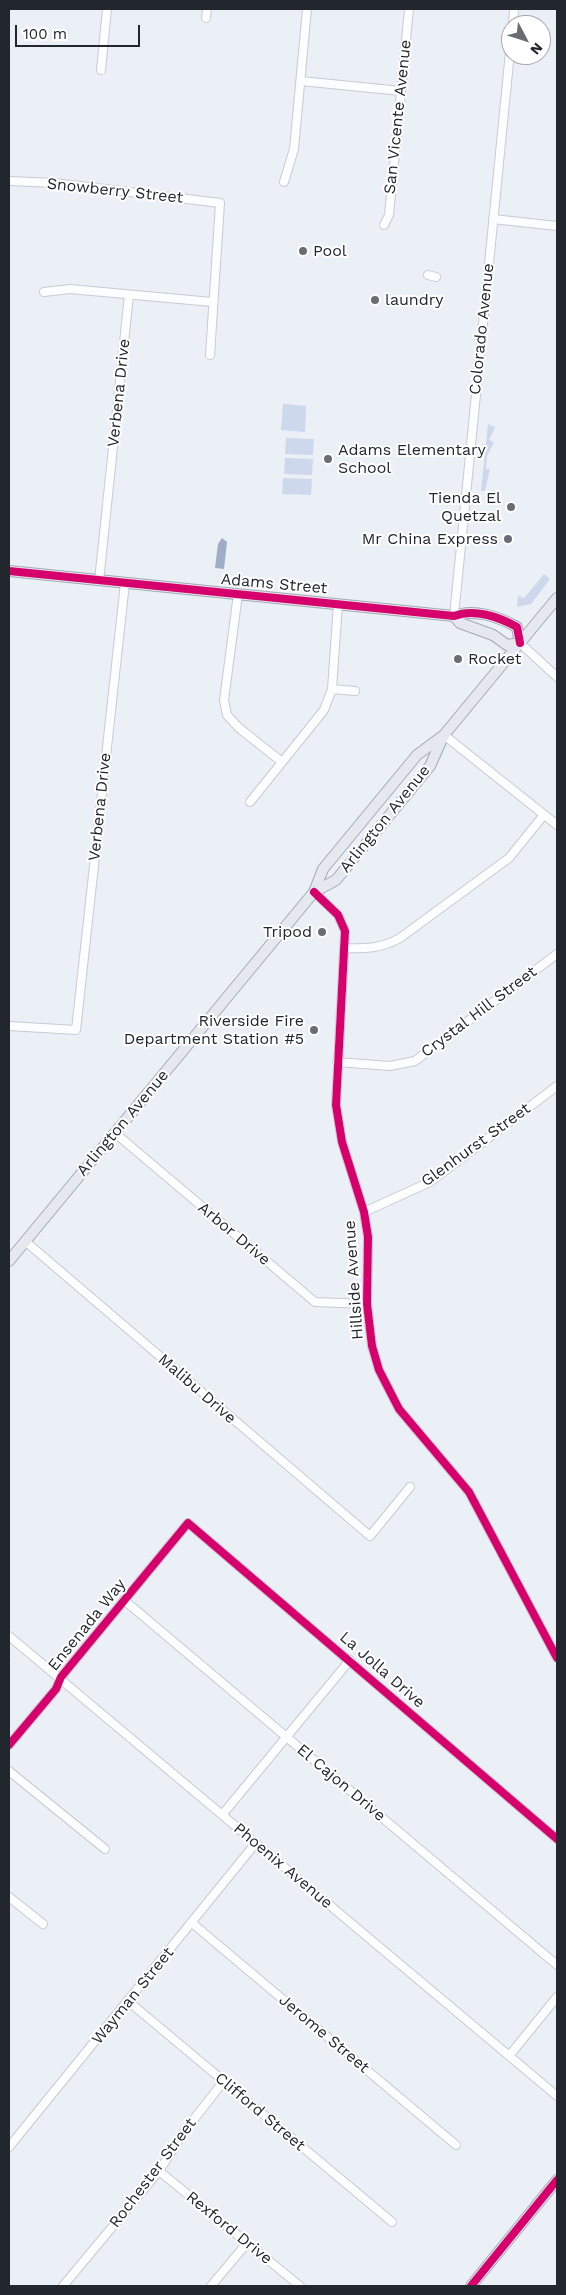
<!DOCTYPE html>
<html>
<head>
<meta charset="utf-8">
<style>
  body { margin:0 }
  #map { position:relative; width:566px; height:2295px; overflow:hidden; background:#ebeff6; font-family:"Work Sans",sans-serif }
  canvas { display:block }
  .frame { position:absolute; inset:0; border:10px solid #22272e; pointer-events:none }
  .north { position:absolute; left:501px; top:15px; width:50px; height:50px; box-sizing:border-box; background:#fff; border:1px solid #a7a9ab; border-radius:50%; rotate:130deg; font-size:14px; font-weight:700; line-height:20px; text-align:center; color:#22272e }
  .north::after { content:''; display:block; margin:auto; width:18px; height:22px; background:#686d74; clip-path:polygon(50% 0,100% 100%,50% 72%,0 100%) }
  .scale { position:absolute; left:15px; top:25px; width:125px; height:22px; box-sizing:border-box; border:2px solid #22272e; border-top:0; padding-left:6px; font-size:15px; line-height:18px; white-space:nowrap; color:#22272e; -webkit-text-stroke:4px #fff; paint-order:stroke }
</style>
</head>
<body>
<div id="map">
<canvas width="566" height="2295"></canvas>
<div class="frame"></div>
<div class="north">N</div>
<div class="scale">100 m</div>
</div>
<script>
const context = document.querySelector('canvas').getContext('2d');
context.lineJoin = 'round';
function fill(path, color) { context.fillStyle = color; context.fill(path, 'evenodd'); }
function trace(path, color, width, dash) { context.strokeStyle = color; context.lineWidth = width; context.lineCap = dash ? 'butt' : 'round'; context.setLineDash(dash || []); context.stroke(path); }
function write(font, color, halo, rows, align = 'center') {
  context.font = font + ' "Work Sans",sans-serif'; context.lineWidth = 4; context.setLineDash([]); context.textBaseline = 'middle'; context.strokeStyle = halo; context.fillStyle = color; for (const [text, x, y, turn = 0] of rows) {
    context.save(); context.translate(x, y); context.rotate((+turn || 0) * Math.PI / 180); context.textAlign = isNaN(turn) ? turn : align; if (halo) context.strokeText(text, 0, 0); context.fillText(text, 0, 0); context.restore();
  }
}
fill(new Path2D(`
  M 283,404 L 306,406 L 305,432 L 281,430 Z
  M 488,424 L 495,427 L 489,440 L 494,442 L 487,456 L 486,469 L 490,469 L 485,491 L 481,491 Z
  M 286,438 L 314,439 L 313,455 L 285,454 Z
  M 285,458 L 313,459 L 312,475 L 284,474 Z
  M 283,478 L 312,479 L 311,495 L 282,494 Z
  M 544,574 L 550,579 L 531,604 L 517,607 L 518,595 L 524,598 Z`), '#cdd8ec');
fill(new Path2D(`
  M 222,538 L 227,542 L 224,569 L 215,568 L 218,544 Z`), '#a0adc6');
trace(new Path2D(`
  M 9,1660 L 9,1659`), '#a0adc6', 2.5);
const minor = new Path2D(`
  M 206,18 L 207,9
  M 513,25 L 514,9
  M 101,70 L 107,9
  M 301,81 L 401,91
  M 9,181 L 55,183 L 220,203 L 210,355
  M 284,182 L 294,149 L 307,9
  M 493,219 L 557,226
  M 384,225 L 389,215 L 409,9
  M 428,275 L 436,277
  M 44,292 L 70,289 L 212,302
  M 99,581 L 129,295
  M 238,594 L 224,700 L 227,715 L 239,728 L 282,762
  M 454,616 L 511,42
  M 520,643 L 557,677
  M 332,689 L 355,691
  M 444,735 L 557,825
  M 250,802 L 324,710 L 332,689 L 338,604
  M 314,892 L 338,915 L 345,931 L 336,1105 L 342,1142 L 364,1212 L 368,1237 L 367,1304 L 372,1346 L 379,1370 L 399,1409 L 469,1492 L 557,1658
  M 346,948 C 366,949 382,948 400,938 L 509,858 L 543,816
  M 9,1026 L 76,1030 L 125,583
  M 337,1062 L 390,1066 L 415,1061 L 557,954
  M 115,1133 L 315,1302 L 367,1304
  M 364,1212 L 430,1182 L 557,1086
  M 25,1241 L 370,1536 L 410,1487
  M 124,1600 L 557,1965
  M 9,1636 L 557,2096
  M 9,1745 L 56,1689 L 61,1677 L 188,1523 L 557,1839
  M 9,1771 L 105,1849
  M 222,1815 L 350,1660
  M 9,1897 L 43,1924
  M 192,1923 L 456,2145
  M 128,2001 L 392,2222
  M 509,2056 L 557,1997
  M 9,2147 L 255,1844
  M 159,2171 L 300,2286
  M 63,2286 L 159,2171 L 184,2132 L 223,2082
  M 211,2286 L 247,2243`);
const major = new Path2D(`
  M 9,571 L 454,616 C 474,608 499,617 517,627 L 520,643
  M 454,616 L 460,623 L 493,635 L 507,645 L 520,643
  M 314,892 L 336,880 L 430,766 L 443,737
  M 9,1261 L 314,892 L 323,869 L 417,755 L 444,735 L 557,598
  M 471,2286 L 557,2180`);
trace(minor, '#c7cbd2', 10);
trace(major, '#a4aab5', 12);
trace(minor, '#fcfdfe', 8);
trace(major, '#e5e8ee', 10);
trace(new Path2D(`
  M 9,571 L 454,616 C 474,608 499,617 517,627 L 520,643
  M 314,892 L 338,915 L 345,931 L 336,1105 L 342,1142 L 364,1212 L 368,1237 L 367,1304 L 372,1346 L 379,1370 L 399,1409 L 469,1492 L 557,1658
  M 9,1745 L 56,1689 L 61,1677 L 188,1523 L 557,1839
  M 471,2286 L 557,2180`), '#d6006c', 8);
for (const [x, y, r, color] of [
  [303,251,5,"#686d74"],
  [375,300,5,"#686d74"],
  [328,459,5,"#686d74"],
  [511,507,5,"#686d74"],
  [508,539,5,"#686d74"],
  [458,659,5,"#686d74"],
  [322,932,5,"#686d74"],
  [314,1030,5,"#686d74"]
]) { const dot = new Path2D(); dot.arc(x, y, r, 0, 2 * Math.PI); context.fillStyle = color; context.fill(dot); trace(dot, '#fff', 2); }
write('16px', '#22272e', '#fff', [
  ["San Vicente Avenue",398,117,-84],
  ["Snowberry Street",115,191,6],
  ["Colorado Avenue",482,329,-84],
  ["Verbena Drive",119,393,-84],
  ["Adams Street",274,584,5],
  ["Verbena Drive",100,807,-84],
  ["Arlington Avenue",385,819,-51],
  ["Crystal Hill Street",479,1012,-37],
  ["Arlington Avenue",123,1123,-50],
  ["Glenhurst Street",476,1145,-36],
  ["Arbor Drive",234,1234,40],
  ["Hillside Avenue",354,1280,-94],
  ["Malibu Drive",197,1389,41],
  ["Ensenada Way",87,1625,-51],
  ["La Jolla Drive",382,1670,41],
  ["El Cajon Drive",341,1783,40],
  ["Phoenix Avenue",283,1866,40],
  ["Wayman Street",133,1996,-51],
  ["Jerome Street",324,2034,40],
  ["Clifford Street",260,2112,40],
  ["Rochester Street",153,2173,-53],
  ["Rexford Drive",229,2228,39]
]);
write('16px', '#22272e', '#fff', [
  ["Pool",313,251],
  ["laundry",385,300],
  ["Adams Elementary",338,450],
  ["School",338,468],
  ["Tienda El",501,498,"right"],
  ["Quetzal",501,516,"right"],
  ["Mr China Express",498,539,"right"],
  ["Rocket",468,659],
  ["Tripod",312,932,"right"],
  ["Riverside Fire",304,1021,"right"],
  ["Department Station #5",304,1039,"right"]
], 'left');
</script>
</body>
</html>
